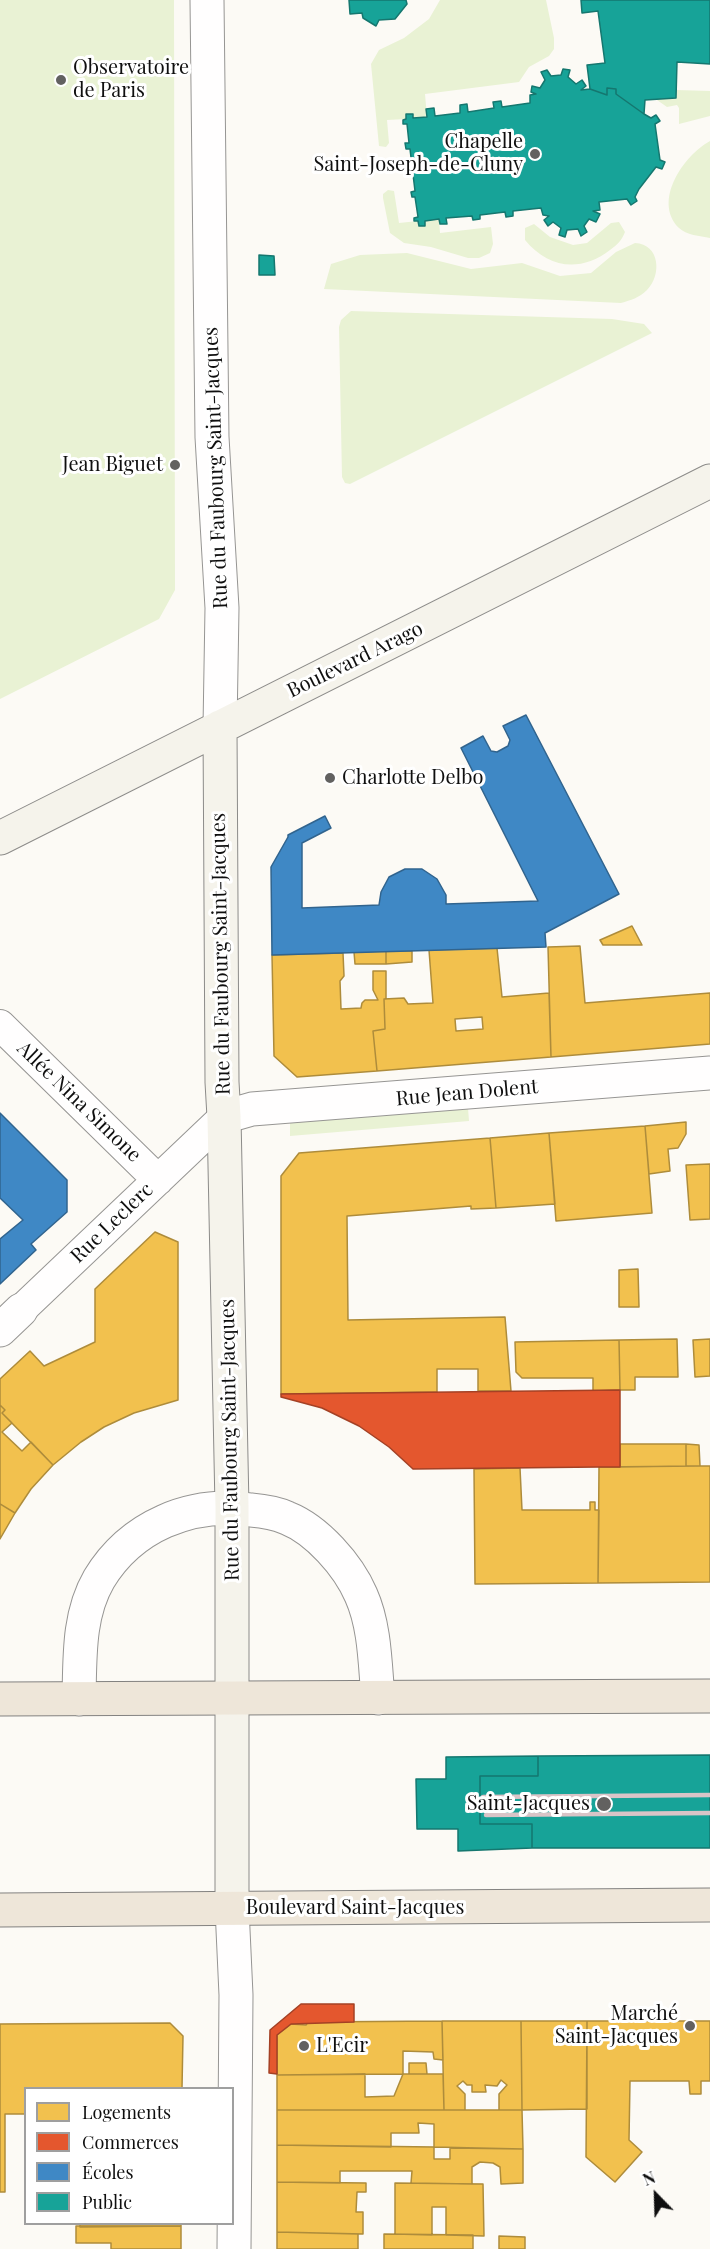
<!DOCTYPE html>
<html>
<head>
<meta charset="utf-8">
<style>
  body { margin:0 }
  #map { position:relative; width:710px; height:2249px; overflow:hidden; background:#fcfaf5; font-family:"Playfair Display",serif }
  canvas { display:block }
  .legend { position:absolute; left:24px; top:2087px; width:210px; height:138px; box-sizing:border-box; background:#fff; border:2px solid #9f9f9f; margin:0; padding:8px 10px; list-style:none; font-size:18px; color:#0f0f0f }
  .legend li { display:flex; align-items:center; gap:12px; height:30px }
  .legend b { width:30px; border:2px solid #9f9f9f }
  .north { position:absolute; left:626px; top:2165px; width:60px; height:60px; -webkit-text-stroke:4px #fff; paint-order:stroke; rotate:337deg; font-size:16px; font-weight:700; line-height:24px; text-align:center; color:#0f0f0f }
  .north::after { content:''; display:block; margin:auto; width:21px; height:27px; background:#0f0f0f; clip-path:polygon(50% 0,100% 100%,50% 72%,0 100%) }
</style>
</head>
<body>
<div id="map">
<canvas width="710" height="2249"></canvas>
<ul class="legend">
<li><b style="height:16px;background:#f2c14e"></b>Logements</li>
<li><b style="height:16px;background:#e4572e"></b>Commerces</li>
<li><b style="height:16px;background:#3f88c5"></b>Écoles</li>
<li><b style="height:16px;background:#17a398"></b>Public</li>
</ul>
<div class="north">N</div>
</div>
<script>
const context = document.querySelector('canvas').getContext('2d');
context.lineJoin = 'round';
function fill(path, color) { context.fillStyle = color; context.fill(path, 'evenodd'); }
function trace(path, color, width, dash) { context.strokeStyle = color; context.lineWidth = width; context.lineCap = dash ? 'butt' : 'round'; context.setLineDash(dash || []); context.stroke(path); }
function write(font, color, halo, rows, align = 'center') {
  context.font = font + ' "Playfair Display",serif'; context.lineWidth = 6; context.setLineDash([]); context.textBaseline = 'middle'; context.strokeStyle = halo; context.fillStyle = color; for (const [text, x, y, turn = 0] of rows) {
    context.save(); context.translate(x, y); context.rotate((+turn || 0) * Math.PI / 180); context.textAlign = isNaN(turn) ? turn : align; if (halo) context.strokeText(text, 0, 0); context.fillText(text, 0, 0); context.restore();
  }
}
fill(new Path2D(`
  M 0,0 L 174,0 L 175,590 L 159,619 L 0,699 Z
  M 440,0 L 546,0 L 554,38 L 554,49 L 549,56 L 529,67 L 519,82 L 425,94 L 427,117 L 413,118 L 412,114 L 406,114 L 406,119 L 387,120 L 389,143 L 386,147 L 379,146 L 371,64 L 379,50 L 404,38 L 429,19 Z
  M 676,90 L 710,91 L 710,116 L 679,124 L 679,108 L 677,105 L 667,107 L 657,100 L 657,98 Z
  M 710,141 L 710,238 C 700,236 686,235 679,228 C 652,201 684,155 710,141 Z
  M 388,190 L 394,191 L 399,223 L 418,221 L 419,226 L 424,226 L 425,221 L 439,219 L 440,233 L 491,227 L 493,244 L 490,253 L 479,258 L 468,258 L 431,247 L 404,243 L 390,233 L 383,198 L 383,194 Z
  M 619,222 L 625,232 C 622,240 617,245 610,250 C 580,273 548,268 525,240 L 525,228 L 534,224 L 550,237 L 573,245 L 587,243 L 611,223 Z
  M 635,243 C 660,244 662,275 647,290 C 639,298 631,300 621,303 L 324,289 L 331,264 L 360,255 L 407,253 L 471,269 L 522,263 L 560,276 L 591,273 L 616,252 Z
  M 351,311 L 612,319 L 644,324 L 652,333 L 350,484 L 345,483 L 342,477 L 339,327 L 341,320 Z
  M 468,1108 L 469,1121 L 290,1136 L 290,1122 Z`), '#e9f2d4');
const homes = new Path2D(`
  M 632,926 L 642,945 L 603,945 L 600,940 Z
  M 580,946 L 585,1003 L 710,993 L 710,1044 L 551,1057 L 548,947 Z
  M 497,948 L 502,997 L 549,993 L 551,1057 L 377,1071 L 373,1031 L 385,1029 L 384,999 L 404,998 L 408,1004 L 433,1003 L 429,950 ZM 482,1017 L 483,1029 L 456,1031 L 455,1019 Z
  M 386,951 L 412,951 L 412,962 L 386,964 Z
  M 386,951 L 386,964 L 355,964 L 354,952 Z
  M 343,953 L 344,976 L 340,981 L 341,1009 L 361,1008 L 362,1003 L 365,1000 L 378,1000 L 373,990 L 373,971 L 386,971 L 386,999 L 384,999 L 385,1029 L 373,1031 L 377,1071 L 297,1077 L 274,1056 L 272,955 Z
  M 686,1122 L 686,1134 L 678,1148 L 668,1149 L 670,1171 L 649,1174 L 645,1126 Z
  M 645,1126 L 652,1213 L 556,1221 L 549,1133 Z
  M 549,1133 L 555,1204 L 496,1208 L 490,1138 Z
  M 490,1138 L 496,1208 L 471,1209 L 471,1206 L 347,1216 L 348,1320 L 505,1317 L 511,1391 L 478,1391 L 478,1369 L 437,1369 L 437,1392 L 281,1394 L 281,1176 L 299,1153 Z
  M 710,1164 L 710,1219 L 690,1220 L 686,1165 Z
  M 155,1232 L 178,1242 L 178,1400 L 134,1413 L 104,1427 L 81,1442 L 53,1465 L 2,1413 L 5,1410 L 0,1405 L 0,1379 L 30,1351 L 44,1366 L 95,1342 L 95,1289 Z
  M 638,1269 L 639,1307 L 619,1307 L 619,1270 Z
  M 677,1339 L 678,1377 L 635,1377 L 635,1390 L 620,1390 L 619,1340 Z
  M 710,1339 L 710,1376 L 695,1377 L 693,1340 Z
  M 619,1340 L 620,1390 L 593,1391 L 593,1378 L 522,1378 L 516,1372 L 515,1342 Z
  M 0,1405 L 5,1410 L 2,1413 L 12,1423 L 2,1432 L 22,1451 L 31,1442 L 53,1465 L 31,1489 L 15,1513 L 0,1504 Z
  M 620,1444 L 686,1444 L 686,1466 L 620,1467 Z
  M 686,1444 L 699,1445 L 700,1466 L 686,1466 Z
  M 700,1466 L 710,1466 L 710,1582 L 598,1583 L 599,1467 Z
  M 520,1468 L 522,1510 L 590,1510 L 590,1502 L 595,1502 L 595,1510 L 599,1510 L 598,1583 L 475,1584 L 474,1469 Z
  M 0,1504 L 15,1513 L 0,1539 Z
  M 442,2021 L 443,2060 L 434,2059 L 433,2052 L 403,2051 L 403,2074 L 277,2075 L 277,2035 L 291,2024 L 306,2025 L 308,2022 Z
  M 442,2021 L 521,2021 L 522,2110 L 499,2110 L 499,2094 L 507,2085 L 501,2080 L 497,2086 L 485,2085 L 486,2092 L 472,2092 L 472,2085 L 467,2085 L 463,2081 L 457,2086 L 465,2094 L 465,2110 L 444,2110 Z
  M 521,2021 L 587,2021 L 587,2109 L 522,2110 Z
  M 587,2021 L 710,2021 L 710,2081 L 701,2081 L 701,2094 L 690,2094 L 689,2081 L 630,2081 L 629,2140 L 642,2152 L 615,2182 L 586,2157 Z
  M 170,2023 L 183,2036 L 182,2088 L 26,2088 L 26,2114 L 5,2114 L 5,2192 L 0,2192 L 0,2024 Z
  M 409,2063 L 426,2063 L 427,2074 L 409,2074 Z
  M 365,2074 L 365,2097 L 394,2096 L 403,2074 L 443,2074 L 444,2110 L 277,2110 L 277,2075 Z
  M 277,2110 L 522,2110 L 523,2149 L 434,2147 L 434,2124 L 418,2123 L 419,2133 L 391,2133 L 391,2147 L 277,2145 Z
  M 277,2145 L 434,2147 L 434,2159 L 450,2159 L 450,2148 L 523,2149 L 523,2183 L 501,2184 L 500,2167 L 493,2163 L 480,2162 L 472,2167 L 472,2184 L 411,2183 L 412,2171 L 340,2171 L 340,2183 L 277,2182 Z
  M 277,2182 L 366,2183 L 366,2192 L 357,2192 L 356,2212 L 363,2212 L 363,2234 L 277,2232 Z
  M 395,2183 L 483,2184 L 484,2236 L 446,2235 L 446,2207 L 432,2207 L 432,2235 L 395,2234 Z
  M 80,2224 L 181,2224 L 181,2226 L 80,2227 Z
  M 76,2226 L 181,2226 L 181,2249 L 111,2249 L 111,2243 L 76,2243 Z
  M 277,2232 L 358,2234 L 358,2249 L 277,2249 Z
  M 384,2234 L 473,2235 L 473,2249 L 384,2249 Z
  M 499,2236 L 525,2237 L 525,2249 L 499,2249 Z`);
fill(homes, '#f2c14e');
trace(homes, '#ae8c3b', 1.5);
const shops = new Path2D(`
  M 620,1390 L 620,1467 L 599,1467 L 413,1469 L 389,1447 L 359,1426 L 322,1408 L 281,1397 L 281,1394 Z
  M 301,2004 L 354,2004 L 354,2022 L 291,2024 L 277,2035 L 277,2074 L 269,2073 L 270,2030 Z`);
fill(shops, '#e4572e');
trace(shops, '#a44125', 1.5);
const schools = new Path2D(`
  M 526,715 L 619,894 L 545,933 L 546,947 L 272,955 L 271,867 L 288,837 L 288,835 L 325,816 L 331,828 L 302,843 L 302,908 L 379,905 L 381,892 L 389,877 L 405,869 L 422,869 L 437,879 L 446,895 L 446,904 L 538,901 L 461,748 L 483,736 L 491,751 L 497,752 L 508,746 L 510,740 L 503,726 Z
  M 0,1113 L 67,1180 L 67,1212 L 31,1244 L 36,1250 L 0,1284 L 0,1239 L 23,1220 L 0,1198 Z`);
fill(schools, '#3f88c5');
trace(schools, '#31648e', 1.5);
const public = new Path2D(`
  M 349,0 L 406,0 L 407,4 L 395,19 L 379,20 L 376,26 L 363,18 L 362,13 L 350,14 Z
  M 581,0 L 710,0 L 710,64 L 677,62 L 676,98 L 645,100 L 644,114 L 616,94 L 616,89 L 607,88 L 607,95 L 590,89 L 587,65 L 605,63 L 598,11 L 582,13 Z
  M 563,69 L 570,70 L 568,77 L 576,84 L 582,80 L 586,86 L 581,90 L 590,89 L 607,95 L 607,88 L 616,89 L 616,94 L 644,114 L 651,118 L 656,115 L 660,121 L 655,124 L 660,160 L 665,162 L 662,169 L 656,167 L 639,189 L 635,197 L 637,201 L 631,205 L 627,199 L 599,202 L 600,210 L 593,211 L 600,214 L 596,222 L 589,219 L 584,226 L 587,232 L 581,236 L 578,229 L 567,230 L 565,237 L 559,235 L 561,228 L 553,222 L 548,226 L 544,220 L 549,216 L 543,215 L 541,208 L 513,211 L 513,216 L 506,217 L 505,212 L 480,215 L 480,219 L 473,220 L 472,216 L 446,218 L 447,224 L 440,224 L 439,219 L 425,221 L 425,226 L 419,226 L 418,221 L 414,221 L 414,218 L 418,217 L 415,197 L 412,197 L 411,192 L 415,191 L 410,149 L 406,149 L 405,143 L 409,143 L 407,124 L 403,124 L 403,120 L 406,119 L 406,114 L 413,114 L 413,118 L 427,117 L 426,109 L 434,108 L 435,116 L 460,113 L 460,105 L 467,104 L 468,112 L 494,108 L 493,102 L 501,101 L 502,107 L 530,103 L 530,95 L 536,94 L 531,92 L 532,86 L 540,88 L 545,80 L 541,72 L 547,70 L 551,76 L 561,75 Z
  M 259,255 L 274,256 L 275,275 L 259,275 Z
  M 710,1755 L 710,1848 L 532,1848 L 532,1824 L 480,1824 L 480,1776 L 538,1776 L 538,1756 Z
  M 538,1756 L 538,1776 L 480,1776 L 480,1824 L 532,1824 L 532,1848 L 458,1851 L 458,1829 L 417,1829 L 416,1779 L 446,1779 L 446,1757 Z`);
fill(public, '#17a398');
trace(public, '#15776f', 1.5);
const pedestrian = new Path2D(`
  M 0,1025 L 158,1180
  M 21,1310 L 224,1117`);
const minor = new Path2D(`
  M 207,0 L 212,437 L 222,608 L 220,727
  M 224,1117 L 252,1109 L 710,1073
  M 0,1330 L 21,1310
  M 79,1699 C 80,1658 78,1615 99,1579 C 131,1526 191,1501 251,1510 C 263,1511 276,1513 287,1518 C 317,1530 348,1565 361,1595 C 375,1626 375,1664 378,1698
  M 232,1908 L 236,1995 L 234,2249`);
const secondary = new Path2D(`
  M 220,727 L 222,1082 L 224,1117 L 232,1507 L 232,1908
  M 0,838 L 710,481`);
const primary = new Path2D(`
  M 0,1699 L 710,1696
  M 0,1910 L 710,1905`);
trace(pedestrian, '#969593', 32);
trace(minor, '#969593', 35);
trace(secondary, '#8c8b89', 35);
trace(primary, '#838280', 35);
trace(pedestrian, '#fffefe', 30);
trace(minor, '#fffefe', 33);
trace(secondary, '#f5f3eb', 33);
trace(primary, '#eee6d9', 33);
trace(new Path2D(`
  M 483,1797 L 710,1795
  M 486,1815 L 710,1813`), '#d9c4c7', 4.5);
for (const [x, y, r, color] of [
  [61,80,6,"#626160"],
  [535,154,6,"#626160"],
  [175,465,6,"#626160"],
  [330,778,6,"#626160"],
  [604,1804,8,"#626160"],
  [690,2026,6,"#626160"],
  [304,2046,6,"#626160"]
]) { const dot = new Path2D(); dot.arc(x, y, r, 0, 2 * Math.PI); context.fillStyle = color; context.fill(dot); trace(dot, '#fff', 2); }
write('20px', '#0f0f0f', '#fff', [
  ["Observatoire",73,68,"left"],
  ["de Paris",73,91,"left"],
  ["Chapelle",523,142],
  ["Saint-Joseph-de-Cluny",523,165],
  ["Jean Biguet",163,465],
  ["Charlotte Delbo",342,778,"left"],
  ["Saint-Jacques",590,1804],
  ["Marché",678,2014],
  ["Saint-Jacques",678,2037],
  ["L'Ecir",316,2046,"left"]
], 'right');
write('20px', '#0f0f0f', '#fff', [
  ["Rue du Faubourg Saint-Jacques",216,468,-92],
  ["Boulevard Arago",355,660,-26],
  ["Rue du Faubourg Saint-Jacques",221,954,-91],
  ["Rue Jean Dolent",467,1093,-5],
  ["Allée Nina Simone",79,1102,44],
  ["Rue Leclerc",112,1223,-44],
  ["Rue du Faubourg Saint-Jacques",230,1440,-91],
  ["Boulevard Saint-Jacques",355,1908]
]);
</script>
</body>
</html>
